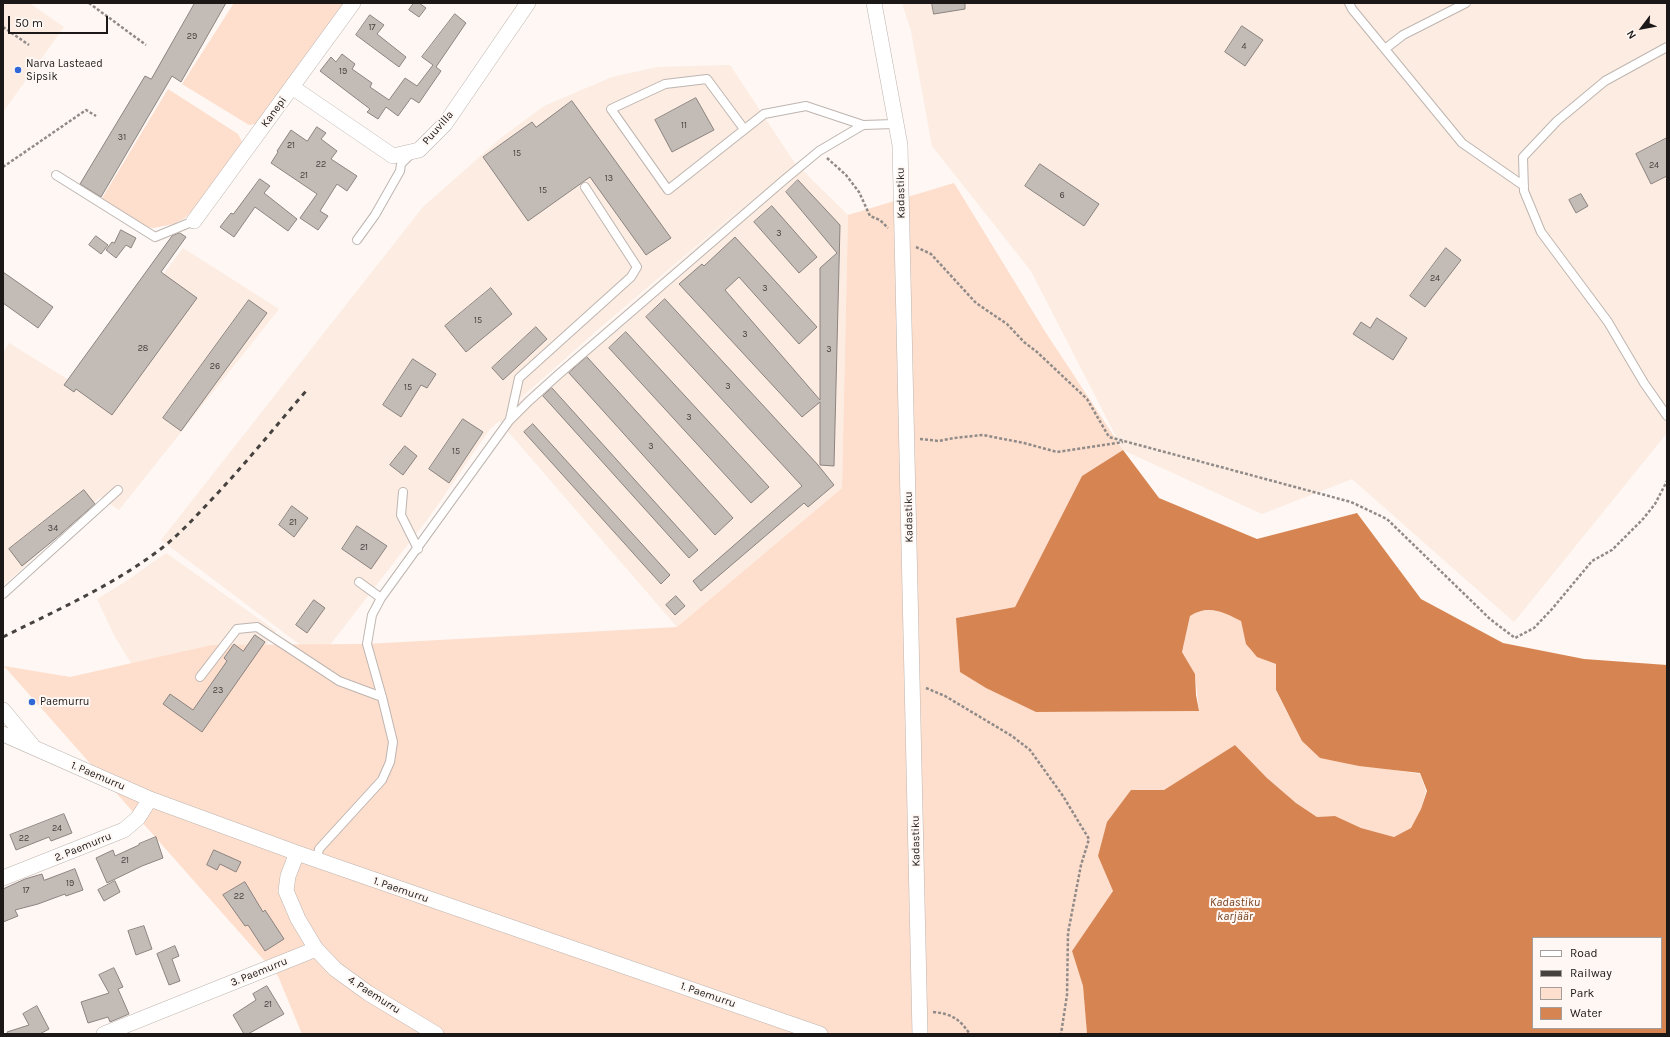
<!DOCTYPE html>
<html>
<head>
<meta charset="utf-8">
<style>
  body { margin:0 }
  #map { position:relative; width:1670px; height:1037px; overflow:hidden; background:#fef7f3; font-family:Karla,sans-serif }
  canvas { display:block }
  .frame { position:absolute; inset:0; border:4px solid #1b1817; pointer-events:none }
  .legend { position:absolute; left:1532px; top:937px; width:130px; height:92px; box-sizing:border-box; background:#fef7f3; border:1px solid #a39e9b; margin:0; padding:5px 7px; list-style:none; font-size:12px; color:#1b1817 }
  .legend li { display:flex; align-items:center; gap:8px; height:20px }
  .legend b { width:20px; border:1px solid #a39e9b }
  .north { position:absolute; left:1622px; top:8px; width:40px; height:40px; -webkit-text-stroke:3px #fef7f3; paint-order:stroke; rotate:238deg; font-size:11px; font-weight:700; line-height:16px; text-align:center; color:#1b1817 }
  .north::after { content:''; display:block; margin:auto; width:14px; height:18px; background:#1b1817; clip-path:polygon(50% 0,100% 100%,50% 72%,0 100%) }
  .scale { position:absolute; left:8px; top:16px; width:100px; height:18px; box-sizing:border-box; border:2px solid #1b1817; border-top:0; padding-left:5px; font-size:12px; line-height:14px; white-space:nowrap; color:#1b1817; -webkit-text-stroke:3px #fef7f3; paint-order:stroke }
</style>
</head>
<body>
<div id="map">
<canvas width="1670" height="1037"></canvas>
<div class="frame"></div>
<ul class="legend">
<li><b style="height:5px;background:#fff"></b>Road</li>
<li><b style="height:5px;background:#454240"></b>Railway</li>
<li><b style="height:11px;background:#fedecc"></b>Park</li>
<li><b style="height:11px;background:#d68552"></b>Water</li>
</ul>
<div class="north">N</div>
<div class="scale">50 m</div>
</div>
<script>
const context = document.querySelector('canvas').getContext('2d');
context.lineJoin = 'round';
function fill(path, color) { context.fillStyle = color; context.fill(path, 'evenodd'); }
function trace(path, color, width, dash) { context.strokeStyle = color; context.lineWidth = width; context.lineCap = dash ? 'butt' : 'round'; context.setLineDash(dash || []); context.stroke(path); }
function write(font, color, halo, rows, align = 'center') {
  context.font = font + ' Karla,sans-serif'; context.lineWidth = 4; context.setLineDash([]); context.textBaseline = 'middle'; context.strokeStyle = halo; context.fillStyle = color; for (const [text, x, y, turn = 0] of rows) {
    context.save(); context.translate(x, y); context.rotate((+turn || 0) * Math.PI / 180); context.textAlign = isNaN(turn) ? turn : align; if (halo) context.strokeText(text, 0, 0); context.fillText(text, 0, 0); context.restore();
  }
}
fill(new Path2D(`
  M 3,3 L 29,3 L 64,27 L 3,112 Z
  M 902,3 L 1667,3 L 1667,433 L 1514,622 L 1352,479 L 1262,514 L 1123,450 L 1031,271 L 932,146 L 911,31 Z
  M 730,65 L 794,162 L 848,215 L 842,488 L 677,627 L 499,421 L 490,429 L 430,516 L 319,659 L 161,540 L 423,207 L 501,138 L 544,106 L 612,77 L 658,67 ZM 770,183 L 503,416 L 514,404 L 594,333 Z
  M 183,248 L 279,309 L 119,510 L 100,497 L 3,586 L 3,353 L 9,343 L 80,387 Z
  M 166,553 L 276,631 L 201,735 L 151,696 L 114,635 L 97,599 L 125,582 Z`), '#fcece2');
fill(new Path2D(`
  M 234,3 L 346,3 L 256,124 L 249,125 L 182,84 Z
  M 168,89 L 238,134 L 242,142 L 240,147 L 194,209 L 185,218 L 174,224 L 153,228 L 140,226 L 101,200 Z
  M 954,183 L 1046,333 L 1123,450 L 1082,476 L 1015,607 L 956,618 L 1036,712 L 1199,711 L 1195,674 L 1182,652 L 1190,616 C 1209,605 1224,612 1241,621 C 1248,650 1248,654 1276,664 L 1276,691 L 1288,714 L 1320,758 L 1420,774 L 1426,791 L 1421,809 L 1411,828 L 1394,837 L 1361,828 L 1335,816 L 1317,817 L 1296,803 L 1267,778 L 1235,745 L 1164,790 L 1131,790 L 1098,856 L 1113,891 L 1072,951 L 1083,986 L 1087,1034 L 302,1034 L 278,976 L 4,666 L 70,677 L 212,645 L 367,644 L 677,627 L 842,488 L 848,215 Z`), '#fedecc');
fill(new Path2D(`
  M 1123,450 L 1159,498 L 1257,539 L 1357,513 L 1421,599 L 1503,643 L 1584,659 L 1667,665 L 1667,1034 L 1087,1034 L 1083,986 L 1072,951 L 1113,891 L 1098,856 L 1107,822 L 1131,790 L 1164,790 L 1235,745 L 1267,778 L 1296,803 L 1317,817 L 1335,816 L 1361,828 L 1394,837 L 1411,828 L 1421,809 L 1427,791 L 1420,773 L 1359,766 L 1320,758 L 1302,741 L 1276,690 L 1276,664 L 1257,657 L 1246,644 L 1241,621 C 1224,612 1208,604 1190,616 L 1182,652 L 1195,674 L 1196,695 L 1199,711 L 1036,712 L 986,688 L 960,672 L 956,618 L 1015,607 L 1082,476 ZM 1533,938 L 1661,938 L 1661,1028 L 1533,1028 Z`), '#d68552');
const building = new Path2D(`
  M 195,3 L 226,3 L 181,82 L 172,76 L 101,197 L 80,184 L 145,76 L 151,79 Z
  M 414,3 L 419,3 L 426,8 L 419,17 L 409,10 Z
  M 932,3 L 965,3 L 965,9 L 934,14 Z
  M 455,14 L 466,23 L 436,67 L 441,71 L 419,103 L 411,98 L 398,116 L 386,107 L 378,119 L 367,112 L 370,109 L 320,71 L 331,57 L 336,62 L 342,54 L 355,64 L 352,69 L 372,83 L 370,87 L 389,100 L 405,78 L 417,86 L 433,65 L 422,57 Z
  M 370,15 L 384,25 L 377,34 L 406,57 L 399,67 L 356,35 Z
  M 1242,26 L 1263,40 L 1245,66 L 1225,52 Z
  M 696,98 L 714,130 L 672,152 L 655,120 Z
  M 572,101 L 671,238 L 646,255 L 590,177 L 528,221 L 483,157 L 532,122 L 536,127 Z
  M 317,127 L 326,133 L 321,139 L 337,151 L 331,159 L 357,176 L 347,191 L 337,184 L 320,211 L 328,216 L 318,230 L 300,218 L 317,194 L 271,163 L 278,152 L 277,151 L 291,130 L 307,141 Z
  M 1667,138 L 1667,176 L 1651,184 L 1636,154 Z
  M 1040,164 L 1099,204 L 1084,226 L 1025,186 Z
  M 260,179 L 270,186 L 264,193 L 297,219 L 288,231 L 255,207 L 234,237 L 220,227 L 231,213 L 233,214 Z
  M 798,180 L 840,225 L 834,466 L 820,465 L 820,402 L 802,417 L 679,284 L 702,264 L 704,266 L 735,237 L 817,327 L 799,344 L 739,277 L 725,290 L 820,400 L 820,268 L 837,253 L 786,192 Z
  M 1581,194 L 1588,206 L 1576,213 L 1569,200 Z
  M 772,206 L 817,257 L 799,273 L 754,222 Z
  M 121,230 L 136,238 L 131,248 L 126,245 L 116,258 L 106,250 L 112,242 L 114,243 Z
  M 180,233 L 186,237 L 161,272 L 197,298 L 112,415 L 76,389 L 74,392 L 64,385 L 172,236 Z
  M 96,236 L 108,245 L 101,254 L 89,245 Z
  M 1446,248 L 1461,260 L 1425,307 L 1410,296 Z
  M 3,272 L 53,307 L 38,328 L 3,303 Z
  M 491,288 L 512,314 L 466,352 L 445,326 Z
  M 665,299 L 818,465 L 834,485 L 808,507 L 804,503 L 701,591 L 693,581 L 802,486 L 646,317 Z
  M 249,300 L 267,313 L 181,431 L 163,418 Z
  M 1377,318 L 1407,338 L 1393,360 L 1353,334 L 1361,322 L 1370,328 Z
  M 536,327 L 547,339 L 503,380 L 492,368 Z
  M 626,332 L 769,487 L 751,503 L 609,348 Z
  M 587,357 L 733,518 L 715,535 L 569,373 Z
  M 413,359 L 436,374 L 427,388 L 421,385 L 401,417 L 383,405 Z
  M 552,388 L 698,550 L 689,558 L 543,396 Z
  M 463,419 L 483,432 L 449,483 L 429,469 Z
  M 533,424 L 670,575 L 661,584 L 524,432 Z
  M 405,446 L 417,456 L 403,475 L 390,465 Z
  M 84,490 L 95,504 L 55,539 L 22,566 L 9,549 Z
  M 292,506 L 308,518 L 294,537 L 279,525 Z
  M 357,526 L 387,546 L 371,569 L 342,549 Z
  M 676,596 L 685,606 L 675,615 L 666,605 Z
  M 314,600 L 325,608 L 307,633 L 296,625 Z
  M 255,635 L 265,642 L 202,732 L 163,704 L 170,694 L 193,710 L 227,661 L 224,658 L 234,644 L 243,651 Z
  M 64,814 L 72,833 L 51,841 L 49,837 L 16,850 L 10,835 Z
  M 156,837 L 163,858 L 142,866 L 107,883 L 96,858 L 113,850 L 115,856 L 139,845 L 139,844 Z
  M 214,850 L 241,862 L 236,872 L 220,864 L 217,870 L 207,865 Z
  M 75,869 L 83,890 L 66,896 L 65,894 L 38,904 L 15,910 L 18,916 L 3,922 L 3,889 L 25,879 L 42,874 L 44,880 Z
  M 115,881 L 120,892 L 104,901 L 98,890 Z
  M 245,882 L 263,912 L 265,910 L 284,939 L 265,951 L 248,925 L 245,926 L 223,895 Z
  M 144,926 L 152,949 L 136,955 L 128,931 Z
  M 175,946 L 179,956 L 172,959 L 180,981 L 169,985 L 157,954 Z
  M 114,968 L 123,987 L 118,989 L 129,1014 L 110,1022 L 108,1017 L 88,1023 L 81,1002 L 109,993 L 99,975 Z
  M 267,986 L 284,1014 L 248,1034 L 244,1034 L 233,1015 L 256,1000 L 253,994 Z
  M 37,1006 L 49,1029 L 40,1034 L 8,1034 L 7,1032 L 29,1025 L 23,1014 Z`);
fill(building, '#c3bbb6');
trace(building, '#8c8480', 1);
const service = new Path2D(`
  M 1349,3 L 1352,9 L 1462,143 L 1524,186
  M 1667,47 L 1605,81 L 1557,121 L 1523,157 L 1524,191 L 1541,232 L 1608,322 L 1644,383 L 1667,416
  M 1385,49 L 1403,35 L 1466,3
  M 744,129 L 707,79 L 665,84 L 611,109 L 668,190 L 764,114 L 806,106 L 863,125
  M 56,175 L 155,237 L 194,221
  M 357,240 L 375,215 L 400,171 L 401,164 L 411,154
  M 510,419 L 519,378 L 631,277 L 637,267 L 585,187
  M 403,492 L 401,515 L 418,549
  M 359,582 L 381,598
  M 3,594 L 118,490
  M 200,677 L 237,629 L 257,627 L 339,681 L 382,697
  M 317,860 L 319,849 L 382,780 L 390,762 L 393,742 L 382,697 L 367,644 L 372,615 L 381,598 L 509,421 L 529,401 L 559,374 L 784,180 L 819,151 L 863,125 L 895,124`);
const minor = new Path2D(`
  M 874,3 L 900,145 L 920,1034
  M 292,87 L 393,156 L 419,150 L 445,124 L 528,3
  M 194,221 L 353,3
  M 3,710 L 32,745
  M 3,734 L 150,799 L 297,853 L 820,1034
  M 297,853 L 288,876 L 286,891 L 298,919 L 316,949 L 335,969 L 368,993 L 436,1034
  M 3,878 L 124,830 L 138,818 L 150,799
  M 104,1034 L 316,949`);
trace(service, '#beb5b0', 10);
trace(minor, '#beb5b0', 16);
trace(new Path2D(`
  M 89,3 L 146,45
  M 3,27 L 29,45
  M 827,158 L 846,175 L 859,192 L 870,216 L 880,220 L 888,228
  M 3,167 L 86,110 L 96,116
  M 916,247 L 931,254 L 976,303 L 1007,324 L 1024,342 L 1037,352 L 1087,399 L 1109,437 L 1351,502 L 1387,519 L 1490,619 L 1515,638 L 1534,628 L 1552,609 L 1592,561 L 1612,550 L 1643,519 L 1655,504 L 1667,481
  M 920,439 L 939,441 L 954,438 L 983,435 L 1024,443 L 1057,452 L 1123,442
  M 926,688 L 945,696 L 1012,736 L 1030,750 L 1063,796 L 1089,839 L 1081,865 L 1068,933 L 1067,995 L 1061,1034
  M 933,1012 C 953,1014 959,1019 970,1034`), '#908b89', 2.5, [3, 2]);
trace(service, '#fff', 8);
trace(minor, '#fff', 15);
trace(new Path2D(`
  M 3,637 C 57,610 114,585 162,548 C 181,533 197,515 214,497 C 246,463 275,427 306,391`), '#454240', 3, [5, 5]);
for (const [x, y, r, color] of [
  [18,70,4,"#2f68d6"],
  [32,702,4,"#2f68d6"]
]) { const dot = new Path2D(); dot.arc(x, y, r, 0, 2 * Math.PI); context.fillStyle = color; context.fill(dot); trace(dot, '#fef7f3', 1.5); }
write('9px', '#45413f', null, [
  ["17",372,27],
  ["29",192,36],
  ["4",1244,46],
  ["19",343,71],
  ["11",684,125],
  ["31",122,137],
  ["21",291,145],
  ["15",517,153],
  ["22",321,164],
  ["24",1654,165],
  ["21",304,175],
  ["13",609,178],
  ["15",543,190],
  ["6",1062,195],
  ["3",779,233],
  ["24",1435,278],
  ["3",765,288],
  ["15",478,320],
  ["3",745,334],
  ["28",143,348],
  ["3",829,349],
  ["26",215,366],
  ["3",728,386],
  ["15",408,387],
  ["3",689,417],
  ["3",651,446],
  ["15",456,451],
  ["21",293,522],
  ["34",53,528],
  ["21",364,547],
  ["23",218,690],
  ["24",57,828],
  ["22",24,838],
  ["21",125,860],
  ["19",70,883],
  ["17",26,890],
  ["22",239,896],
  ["21",268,1004]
]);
write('11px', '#1b1817', '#fef7f3', [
  ["Narva Lasteaed",26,64],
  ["Sipsik",26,77],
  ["Paemurru",40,702]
], 'left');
write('11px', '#1b1817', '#fef7f3', [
  ["Kanepi",274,112,-54],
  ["Puuvilla",438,128,-49],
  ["Kadastiku",901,193,-91],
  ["Kadastiku",909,517,-91],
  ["1. Paemurru",98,776,23],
  ["Kadastiku",916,841,-91],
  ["2. Paemurru",83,847,-22],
  ["1. Paemurru",401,890,19],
  ["3. Paemurru",259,972,-22],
  ["4. Paemurru",374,995,33],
  ["1. Paemurru",708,995,19]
]);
write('italic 12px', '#78421e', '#fef7f3', [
  ["Kadastiku",1235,903],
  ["karjäär",1235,917]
]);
</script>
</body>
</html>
